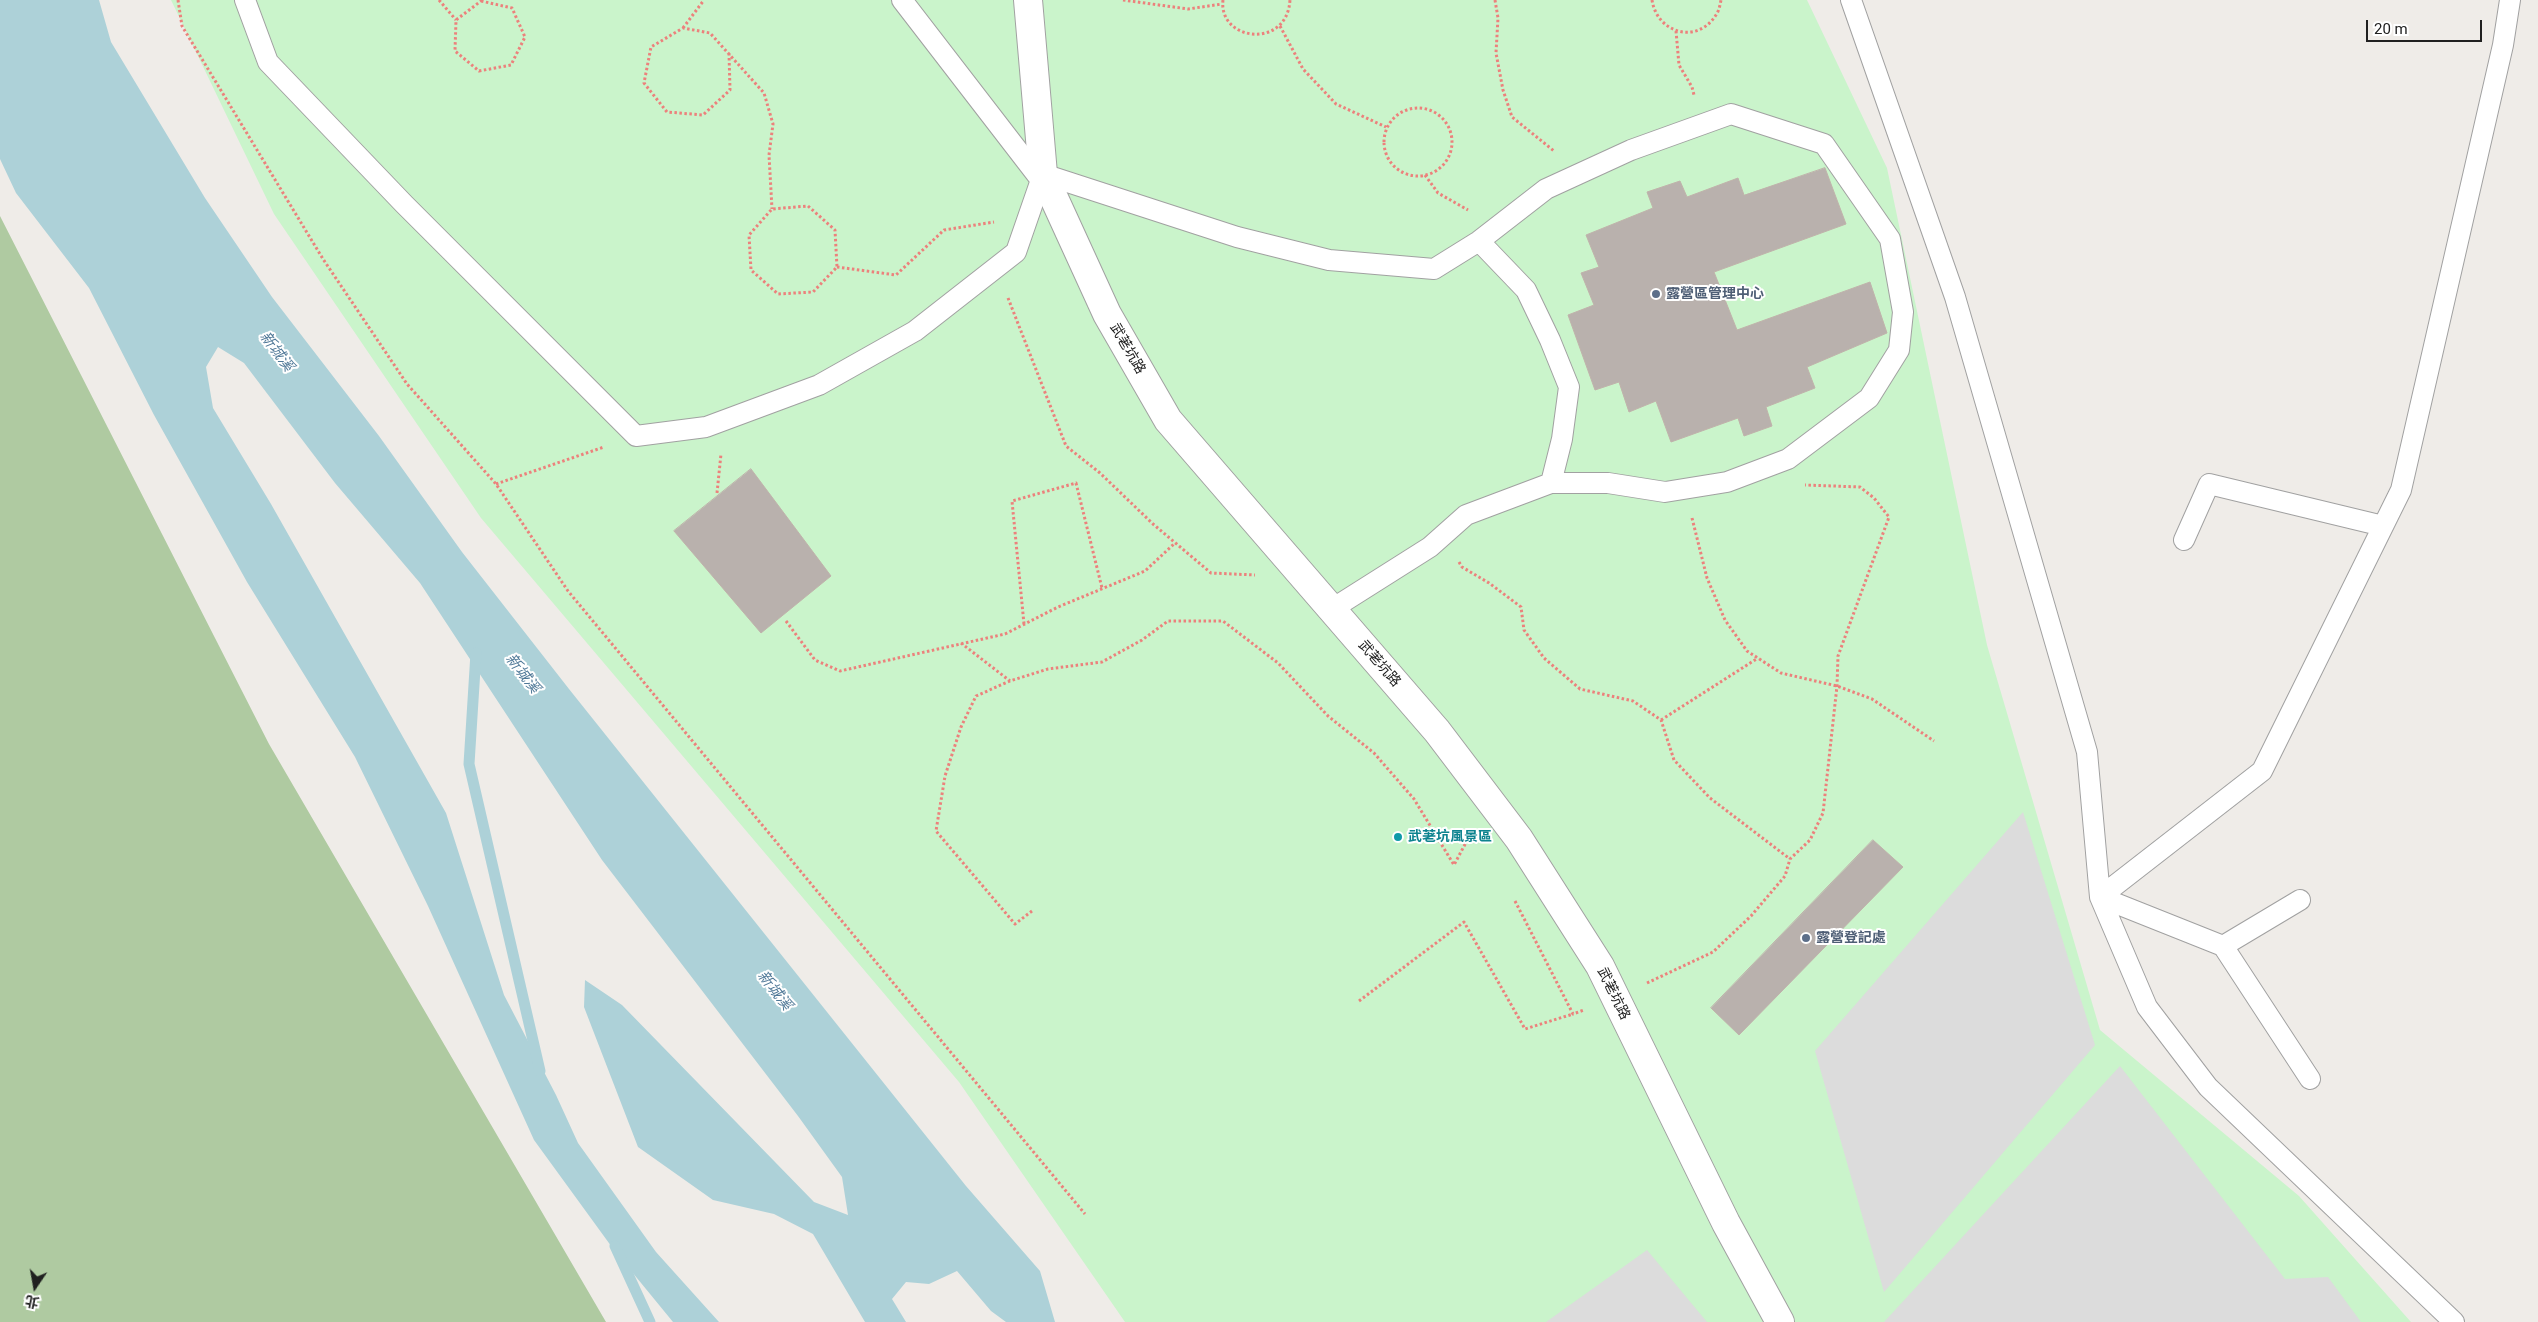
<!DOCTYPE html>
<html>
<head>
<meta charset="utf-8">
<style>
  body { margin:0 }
  #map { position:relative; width:2538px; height:1322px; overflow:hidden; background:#efece8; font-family:Roboto,"Noto Sans TC",sans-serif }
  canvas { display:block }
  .north { position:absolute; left:10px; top:1262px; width:50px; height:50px; -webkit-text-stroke:4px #fff; paint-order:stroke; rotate:192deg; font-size:14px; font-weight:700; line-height:20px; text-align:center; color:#202020 }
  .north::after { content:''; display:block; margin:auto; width:18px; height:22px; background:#202020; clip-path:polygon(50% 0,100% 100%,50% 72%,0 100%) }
  .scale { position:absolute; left:2366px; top:20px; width:116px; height:22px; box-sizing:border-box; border:2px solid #202020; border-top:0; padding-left:6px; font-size:15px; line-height:18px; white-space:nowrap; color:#202020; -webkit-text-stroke:4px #fff; paint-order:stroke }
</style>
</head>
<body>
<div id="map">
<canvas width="2538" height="1322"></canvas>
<div class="north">北</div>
<div class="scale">20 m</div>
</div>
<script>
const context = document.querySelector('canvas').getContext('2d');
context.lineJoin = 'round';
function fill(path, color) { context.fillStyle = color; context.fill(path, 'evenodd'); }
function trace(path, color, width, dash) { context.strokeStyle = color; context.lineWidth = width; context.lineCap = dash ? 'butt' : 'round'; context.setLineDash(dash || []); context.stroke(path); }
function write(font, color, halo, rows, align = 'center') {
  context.font = font + ' Roboto,"Noto Sans TC",sans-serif'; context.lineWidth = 4; context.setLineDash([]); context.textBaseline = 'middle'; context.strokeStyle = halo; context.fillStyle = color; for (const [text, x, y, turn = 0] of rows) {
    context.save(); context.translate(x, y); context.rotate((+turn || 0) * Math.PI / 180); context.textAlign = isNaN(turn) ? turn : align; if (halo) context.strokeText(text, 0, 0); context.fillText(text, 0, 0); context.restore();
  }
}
fill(new Path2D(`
  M 0,216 L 269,744 L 606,1322 L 0,1322 Z`), '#afcaa1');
fill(new Path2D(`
  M 171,0 L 1807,0 L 1887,168 L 1987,645 L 2100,1030 L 2299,1196 L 2411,1322 L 1125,1322 L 959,1082 L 481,518 L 274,214 Z`), '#caf4cb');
fill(new Path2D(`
  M 2023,812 L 2095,1045 L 1884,1292 L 1815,1051 Z
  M 2120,1066 L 2285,1279 L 2328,1277 L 2361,1322 L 1884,1322 Z
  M 1647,1250 L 1707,1322 L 1546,1322 Z`), '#dcdcdc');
fill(new Path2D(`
  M 0,0 L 99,0 L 111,42 L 205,198 L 272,297 L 379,436 L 462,552 L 569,689 L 966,1186 L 1040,1271 L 1055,1322 L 1006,1322 L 991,1311 L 957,1271 L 929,1284 L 906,1282 L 892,1299 L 906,1322 L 865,1322 L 813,1234 L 774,1214 L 713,1200 L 638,1147 L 584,1007 L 585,980 L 622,1005 L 814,1202 L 848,1215 L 842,1177 L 798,1116 L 602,860 L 420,583 L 335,483 L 244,363 L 218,347 L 206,367 L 213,408 L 271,504 L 446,813 L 504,995 L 556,1095 L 578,1143 L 656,1252 L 719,1322 L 673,1322 L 614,1250 L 534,1140 L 428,906 L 355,757 L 247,582 L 154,415 L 89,288 L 16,193 L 0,159 Z`), '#add1d8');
trace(new Path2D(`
  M 476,653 L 469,764 L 540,1071
  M 615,1246 L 650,1322`), '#add1d8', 11);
const building = new Path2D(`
  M 1825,168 L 1846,224 L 1714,272 L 1737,330 L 1870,282 L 1887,333 L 1807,367 L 1815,388 L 1766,407 L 1772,426 L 1744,436 L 1738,418 L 1671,442 L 1656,401 L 1629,412 L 1619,382 L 1595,390 L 1568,315 L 1594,305 L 1581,273 L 1599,267 L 1586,235 L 1653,208 L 1647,192 L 1680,181 L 1687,197 L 1738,178 L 1744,195 Z
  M 751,469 L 831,576 L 761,633 L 674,531 Z
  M 1873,840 L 1903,867 L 1739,1035 L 1711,1008 Z`);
fill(building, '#b9b1ad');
trace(building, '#c0b3ab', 1);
const service = new Path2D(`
  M 245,0 L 268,62 L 404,204 L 636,436 L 706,427 L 819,385 L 915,331 L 1016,252 L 1043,174 L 1237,237 L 1329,260 L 1434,269 L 1479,241 L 1546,189 L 1631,150 L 1731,114 L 1824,144 L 1890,239 L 1903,312 L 1899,350 L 1869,398 L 1788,459 L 1727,482 L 1665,492 L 1608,483 L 1551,483
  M 902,0 L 1040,179 L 1043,174
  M 1851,0 L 1955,297 L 2087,752 L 2100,897 L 2147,1007 L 2208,1087 L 2454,1322
  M 2184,540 L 2209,484 L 2383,526
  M 1332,609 L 1430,547 L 1466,515 L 1551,483 L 1562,439 L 1569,387 L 1550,340 L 1526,290 L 1479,241
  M 2100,897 L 2262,771 L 2401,490 L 2503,45 L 2510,0
  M 2100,897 L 2223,946 L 2310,1079
  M 2223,946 L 2300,900`);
const minor = new Path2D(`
  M 1028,0 L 1043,174 L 1107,314 L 1168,420 L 1437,731 L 1519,839 L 1600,966 L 1726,1223 L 1780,1322`);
trace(service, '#a1a1a1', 22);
trace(minor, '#a1a1a1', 30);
trace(new Path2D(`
  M 178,0 L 182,26 L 323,259 L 407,384 L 496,484 L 568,591 L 1085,1214
  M 439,0 L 456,20
  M 1123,0 L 1188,9 L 1222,4
  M 1223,0 C 1218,41 1287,50 1290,0
  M 1495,0 L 1498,18 L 1496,53 L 1503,90 L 1512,117 L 1554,151
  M 1652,0 C 1657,33 1697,45 1716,15 C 1719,11 1720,5 1721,0
  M 481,1 L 512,8 L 525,37 L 511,65 L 479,71 L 455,51 L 456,20 Z
  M 1280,26 L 1303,69 L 1336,104 L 1386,127
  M 683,28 L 704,0
  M 1676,31 L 1679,65 L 1692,87 L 1694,95
  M 729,53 L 730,90 L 703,115 L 667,112 L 644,83 L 651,47 L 683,28 L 710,33 L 764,93 L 773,124 L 769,155 L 772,209
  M1384 142a34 34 0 1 1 68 0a34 34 0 1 1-68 0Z
  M 1425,175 L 1438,193 L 1468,210
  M 808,206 L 835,230 L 837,267 L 813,292 L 778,294 L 751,270 L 749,235 L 772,209 Z
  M 837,267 L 896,275 L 944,230 L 994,222
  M 1008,298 L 1066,446 L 1100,473 L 1153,524 L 1211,573 L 1255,575
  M 496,484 L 604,447
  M 717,493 L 721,454
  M 1692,518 L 1707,578 L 1725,620 L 1747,651 L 1781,673 L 1837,686 L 1872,699 L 1934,741
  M 1459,562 L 1462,567 L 1489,583 L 1521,607 L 1524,630 L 1544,658 L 1580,689 L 1633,701 L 1661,720 L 1674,760 L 1710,798 L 1790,859
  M 786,621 L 815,660 L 840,671 L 1005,634 L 1058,607 L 1145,571 L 1175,543
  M 1024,624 L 1012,501 L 1076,483 L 1102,588
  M 961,643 L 1010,681
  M 1661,720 L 1758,658
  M 1515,901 L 1573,1014 L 1584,1010
  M 1032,911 L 1015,924 L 936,831 L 945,776 L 961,727 L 976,696 L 1010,681 L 1048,669 L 1102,662 L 1142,640 L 1168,621 L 1223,621 L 1278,663 L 1328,716 L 1374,753 L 1414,799 L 1454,865 L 1471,833
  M 1647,983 L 1713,952 L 1751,916 L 1785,876 L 1790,859 L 1810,840 L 1823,813 L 1837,686 L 1838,656 L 1889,517 L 1874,498 L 1860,487 L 1805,485
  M 1359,1001 L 1464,922 L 1525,1029 L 1573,1014`), '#ec817c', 3, [2.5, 2.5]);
trace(service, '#fff', 20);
trace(minor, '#fff', 28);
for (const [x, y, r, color] of [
  [1656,294,5,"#5c6f8a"],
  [1398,837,5,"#0f9aa8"],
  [1806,938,5,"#5c6f8a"]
]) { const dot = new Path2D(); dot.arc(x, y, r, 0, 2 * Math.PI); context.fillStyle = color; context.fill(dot); trace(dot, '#fff', 2); }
write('bold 14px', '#4e5e75', '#fff', [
  ["露營區管理中心",1666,294],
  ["露營登記處",1816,938]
], 'left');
write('14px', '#202020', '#fff', [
  ["武荖坑路",1127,349,60],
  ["武荖坑路",1379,664,49],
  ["武荖坑路",1613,994,64]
]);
write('bold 14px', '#0d838f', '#fff', [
  ["武荖坑風景區",1408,837]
], 'left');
write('italic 15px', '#4f7897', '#fff', [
  ["新城溪",276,352,53],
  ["新城溪",522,674,52],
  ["新城溪",774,991,52]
]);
</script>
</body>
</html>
